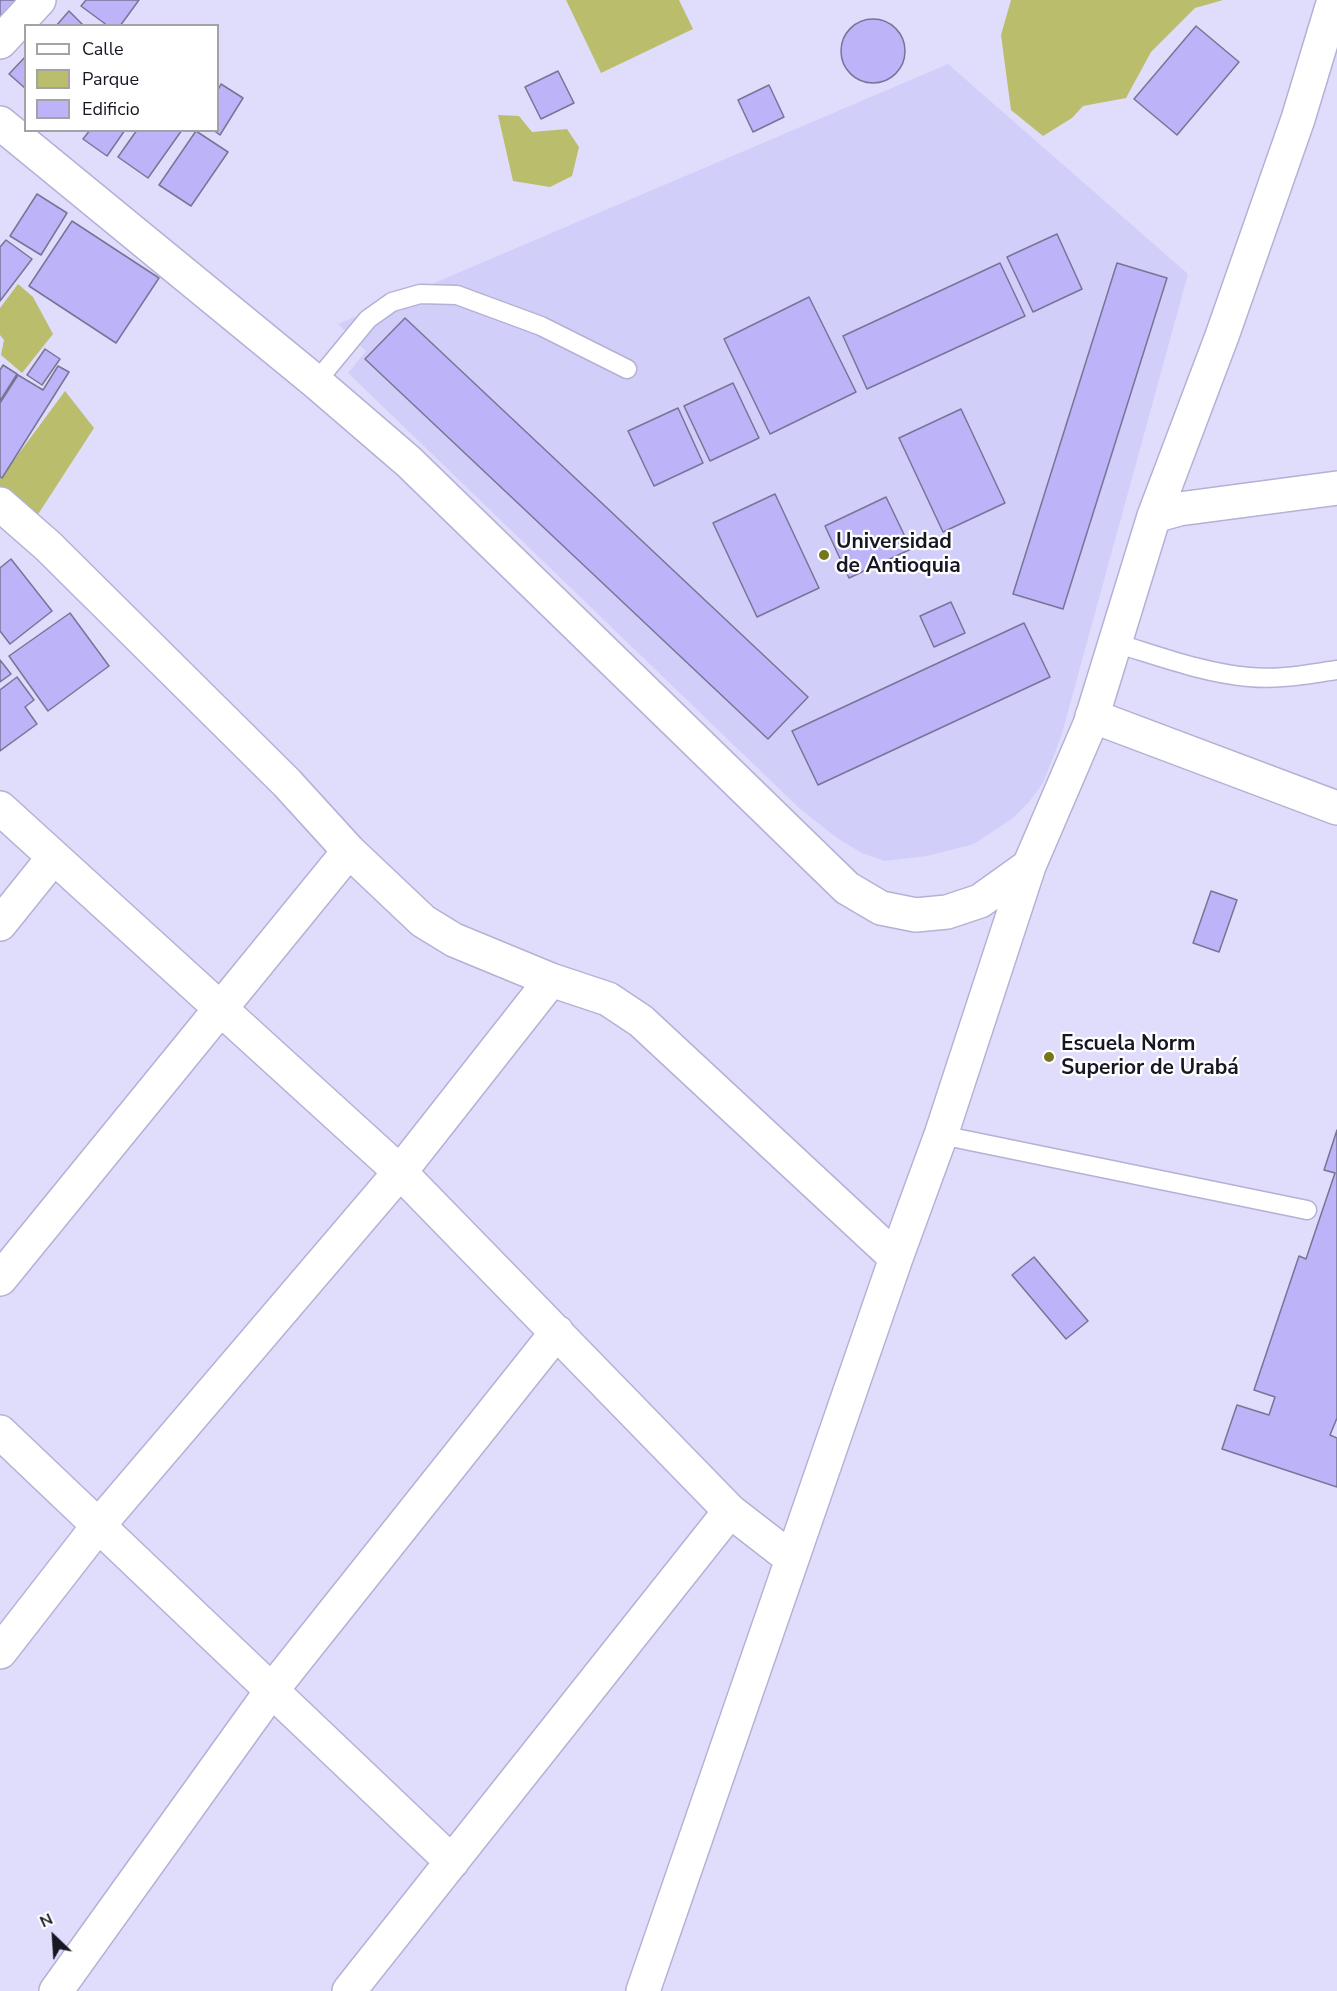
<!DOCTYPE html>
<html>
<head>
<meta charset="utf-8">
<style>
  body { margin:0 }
  #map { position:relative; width:1337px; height:1991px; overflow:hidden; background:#dfddfb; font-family:"Nunito Sans",sans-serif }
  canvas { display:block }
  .legend { position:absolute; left:24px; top:24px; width:195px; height:108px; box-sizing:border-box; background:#fff; border:2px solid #a2a2a7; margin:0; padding:8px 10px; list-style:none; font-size:18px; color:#171623 }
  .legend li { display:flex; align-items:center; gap:12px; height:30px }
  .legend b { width:30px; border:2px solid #a2a2a7 }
  .north { position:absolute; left:24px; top:1907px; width:60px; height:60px; -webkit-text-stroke:4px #fff; paint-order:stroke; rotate:335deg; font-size:16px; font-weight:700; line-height:24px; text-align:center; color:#171623 }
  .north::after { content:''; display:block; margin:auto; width:21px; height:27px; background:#171623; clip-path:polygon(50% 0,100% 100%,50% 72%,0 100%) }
</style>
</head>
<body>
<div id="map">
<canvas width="1337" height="1991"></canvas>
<ul class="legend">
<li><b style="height:8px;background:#fff"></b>Calle</li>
<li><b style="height:16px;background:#babd6c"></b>Parque</li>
<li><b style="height:16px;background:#bcb3f9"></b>Edificio</li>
</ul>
<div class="north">N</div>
</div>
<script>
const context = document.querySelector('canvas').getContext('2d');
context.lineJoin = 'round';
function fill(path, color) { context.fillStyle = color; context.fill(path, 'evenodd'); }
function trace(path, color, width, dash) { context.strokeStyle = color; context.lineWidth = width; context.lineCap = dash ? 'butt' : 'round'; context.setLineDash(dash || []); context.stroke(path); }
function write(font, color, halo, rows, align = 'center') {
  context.font = font + ' "Nunito Sans",sans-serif'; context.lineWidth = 4.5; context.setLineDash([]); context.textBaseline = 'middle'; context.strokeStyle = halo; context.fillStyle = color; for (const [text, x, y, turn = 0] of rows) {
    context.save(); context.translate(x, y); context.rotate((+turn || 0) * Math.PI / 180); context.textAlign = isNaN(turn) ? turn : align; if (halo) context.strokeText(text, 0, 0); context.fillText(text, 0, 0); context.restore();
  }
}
fill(new Path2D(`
  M 948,64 L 1188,274 L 1061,737 L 1043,783 L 1029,802 L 1013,818 L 974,844 L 927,856 L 884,861 L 862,853 L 837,838 L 799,808 L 348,373 L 366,351 L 338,324 Z`), '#d2cefa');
fill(new Path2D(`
  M 566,0 L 679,0 L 693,29 L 601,73 Z
  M 1011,0 L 1223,0 L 1195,8 L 1151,52 L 1126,98 L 1083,106 L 1072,118 L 1043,136 L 1011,110 L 1001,35 Z
  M 498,115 L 519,116 L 532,132 L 567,129 L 579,147 L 572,176 L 550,187 L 513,181 Z
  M 18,284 L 33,297 L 53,334 L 22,373 L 1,355 L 4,340 L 0,335 L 0,308 Z
  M 65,391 L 94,428 L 35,519 L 0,496 L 0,479 Z`), '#babd6c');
const building = new Path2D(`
  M 0,0 L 17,0 L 0,22 Z
  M 86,0 L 139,0 L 120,26 L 108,26 L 81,6 Z
  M 69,11 L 84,26 L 56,26 Z
  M841 51a32 32 0 1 1 64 0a32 32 0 1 1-64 0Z
  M 1196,26 L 1239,62 L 1177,135 L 1134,99 Z
  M 26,56 L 26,89 L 9,74 Z
  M 558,71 L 574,103 L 541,119 L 525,87 Z
  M 221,84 L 243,98 L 220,135 L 213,130 L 218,130 L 218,90 Z
  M 769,85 L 784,117 L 753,132 L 738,100 Z
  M 90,130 L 125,130 L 107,156 L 83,139 Z
  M 137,130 L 182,130 L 148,178 L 118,157 Z
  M 196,131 L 228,152 L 191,206 L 159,185 Z
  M 37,194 L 67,213 L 41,255 L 10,236 Z
  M 72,221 L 159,278 L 116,343 L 29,286 Z
  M 1057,234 L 1082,289 L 1033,312 L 1007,257 Z
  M 6,240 L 32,259 L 0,301 L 0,247 Z
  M 1000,263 L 1025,316 L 867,389 L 843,336 Z
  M 1117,263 L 1167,278 L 1063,609 L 1013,594 Z
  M 809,297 L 856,392 L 770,434 L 724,339 Z
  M 405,318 L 808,697 L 768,739 L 365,359 Z
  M 45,349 L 60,359 L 42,385 L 27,375 Z
  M 3,365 L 17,374 L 0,401 L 0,370 Z
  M 58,366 L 69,372 L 2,478 L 0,477 L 0,403 L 18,375 L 43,390 Z
  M 733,383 L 759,438 L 710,461 L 684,406 Z
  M 678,408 L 703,463 L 654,486 L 628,431 Z
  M 961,409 L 1005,503 L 943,532 L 899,438 Z
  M 775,494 L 819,588 L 757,617 L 713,523 Z
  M 886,497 L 911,549 L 849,578 L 825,526 Z
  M 11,559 L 52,611 L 10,644 L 0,631 L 0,568 Z
  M 951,602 L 965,633 L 934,647 L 920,616 Z
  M 70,613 L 109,666 L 48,711 L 9,656 Z
  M 1024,623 L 1050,677 L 818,785 L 792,731 Z
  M 0,660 L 11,674 L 0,682 Z
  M 17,677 L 34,700 L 25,707 L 37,724 L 0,751 L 0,690 Z
  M 1211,891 L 1237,900 L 1219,952 L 1193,943 Z
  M 1337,1130 L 1337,1418 L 1330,1435 L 1337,1438 L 1337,1487 L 1222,1449 L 1237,1405 L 1269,1415 L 1275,1397 L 1254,1390 L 1299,1256 L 1306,1259 L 1335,1173 L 1324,1170 Z
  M 1034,1257 L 1088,1321 L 1066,1339 L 1012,1275 Z`);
fill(building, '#bcb3f9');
trace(building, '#787496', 1.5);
const service = new Path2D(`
  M 316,382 L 368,319 L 392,302 L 420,294 L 457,295 L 541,326 L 627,369
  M 1115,643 C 1159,656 1203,673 1249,677 C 1279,680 1308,674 1337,670
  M 941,1135 L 1307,1210`);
const minor = new Path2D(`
  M 0,42 L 39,0
  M 0,123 L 316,382 L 409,462 L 847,888 L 881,908 L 916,915 L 947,912 L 980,901 L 1029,866
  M 0,504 L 48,546 L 287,783 L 349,851 L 423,921 L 454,940 L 551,980 L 608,999 L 641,1021 L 896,1258
  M 1154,516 L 1179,509 L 1337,488
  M 1092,716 L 1337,808
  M 0,808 L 400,1172 L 730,1511 L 792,1559
  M 0,924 L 53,858
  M 0,1279 L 349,851
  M 0,1432 L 452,1862
  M 0,1652 L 98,1526 L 400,1172 L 551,980
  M 56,1991 L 272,1690 L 557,1332
  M 349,1991 L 730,1511
  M 643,1991 L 896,1258 L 941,1135 L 1029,866 L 1090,724 L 1154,516 L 1222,336 L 1298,119 L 1334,0`);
trace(service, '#b4b1d5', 21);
trace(minor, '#b4b1d5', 36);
trace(service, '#fff', 18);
trace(minor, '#fff', 33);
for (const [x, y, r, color] of [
  [824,555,6,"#75761c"],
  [1049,1057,6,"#75761c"]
]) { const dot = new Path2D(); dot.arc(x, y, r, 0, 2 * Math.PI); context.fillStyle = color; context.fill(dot); trace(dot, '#fff', 2); }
write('bold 21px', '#171623', '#fff', [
  ["Universidad",836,543],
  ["de Antioquia",836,567],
  ["Escuela Norm",1061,1045],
  ["Superior de Urabá",1061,1069]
], 'left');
</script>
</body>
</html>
